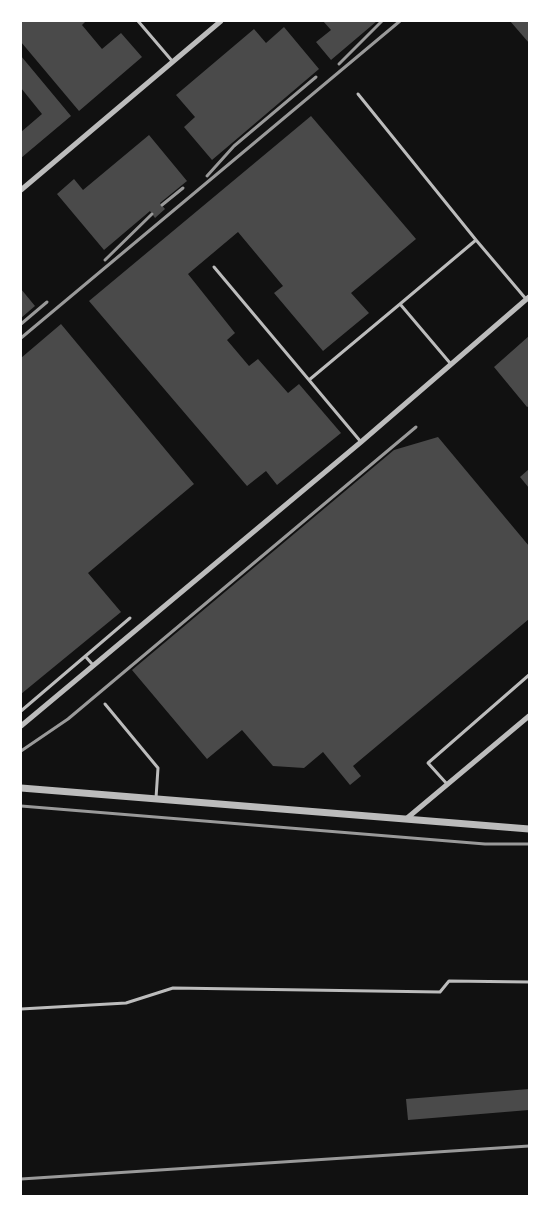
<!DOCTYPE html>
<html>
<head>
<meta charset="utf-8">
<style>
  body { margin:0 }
  #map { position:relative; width:550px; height:1217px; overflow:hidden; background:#111; font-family:"Noto Sans",sans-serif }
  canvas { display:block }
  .frame { position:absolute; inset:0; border:22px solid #fff; pointer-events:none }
</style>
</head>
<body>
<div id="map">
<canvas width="550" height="1217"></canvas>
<div class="frame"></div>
</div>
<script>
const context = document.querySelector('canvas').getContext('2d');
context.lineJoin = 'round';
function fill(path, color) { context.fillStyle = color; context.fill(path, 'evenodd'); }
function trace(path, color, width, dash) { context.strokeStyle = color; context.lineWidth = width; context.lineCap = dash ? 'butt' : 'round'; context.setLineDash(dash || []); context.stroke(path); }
fill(new Path2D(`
  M 21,21 L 86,21 L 82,25 L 102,49 L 121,33 L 142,57 L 79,111 L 21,42 Z
  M 323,21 L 377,21 L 331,60 L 316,42 L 331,30 Z
  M 510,21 L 529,21 L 529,43 Z
  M 284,27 L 319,69 L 212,160 L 184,127 L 195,117 L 176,95 L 254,29 L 266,43 Z
  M 21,56 L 71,116 L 21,158 L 21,132 L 42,114 L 21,88 Z
  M 311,116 L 416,239 L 351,293 L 369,313 L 323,351 L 274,293 L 283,286 L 238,232 L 188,274 L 235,333 L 227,340 L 249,366 L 258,359 L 288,393 L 299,384 L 341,433 L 277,485 L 266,471 L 247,486 L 89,301 Z
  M 149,135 L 187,181 L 160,203 L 165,209 L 155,218 L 150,211 L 104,250 L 57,194 L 74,179 L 83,190 Z
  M 21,289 L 35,306 L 21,318 Z
  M 61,324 L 194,484 L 88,573 L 121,612 L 21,694 L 21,358 Z
  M 529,336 L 529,406 L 527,407 L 494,367 Z
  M 438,437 L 529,546 L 529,619 L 353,766 L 361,776 L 350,785 L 323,752 L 304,768 L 273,766 L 242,730 L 207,759 L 132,670 L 394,450 Z
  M 529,469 L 529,488 L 520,477 Z
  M 529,1089 L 529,1110 L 408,1120 L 406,1099 Z`), '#4a4a4a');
trace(new Path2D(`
  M 138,21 L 173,62
  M 358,94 L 476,240
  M 214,267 L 309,380
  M 400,304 L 476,240 L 526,299
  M 361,442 L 309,380 L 400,304 L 450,363
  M 85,656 L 93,665
  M 105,704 L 158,768 L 156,798
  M 21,711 L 130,618
  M 447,784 L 428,763 L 529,675
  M 21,1009 L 126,1003 L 173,988 L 440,992 L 449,981 L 529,982`), '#bcbcbc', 3);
trace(new Path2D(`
  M 21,190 L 221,21
  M 21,726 L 361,442 L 529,297
  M 406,819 L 529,716`), '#bcbcbc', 5);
trace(new Path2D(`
  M 21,788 L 529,829`), '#bcbcbc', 7);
trace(new Path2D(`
  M 339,64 L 382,21
  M 207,176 L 234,146 L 316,77
  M 162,205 L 183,188
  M 105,260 L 152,214
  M 21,324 L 47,302
  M 21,338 L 400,21
  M 21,751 L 68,719 L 416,427
  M 21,806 L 485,844 L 529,844
  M 21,1179 L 529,1146`), '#9a9a9a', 3);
</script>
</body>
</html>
